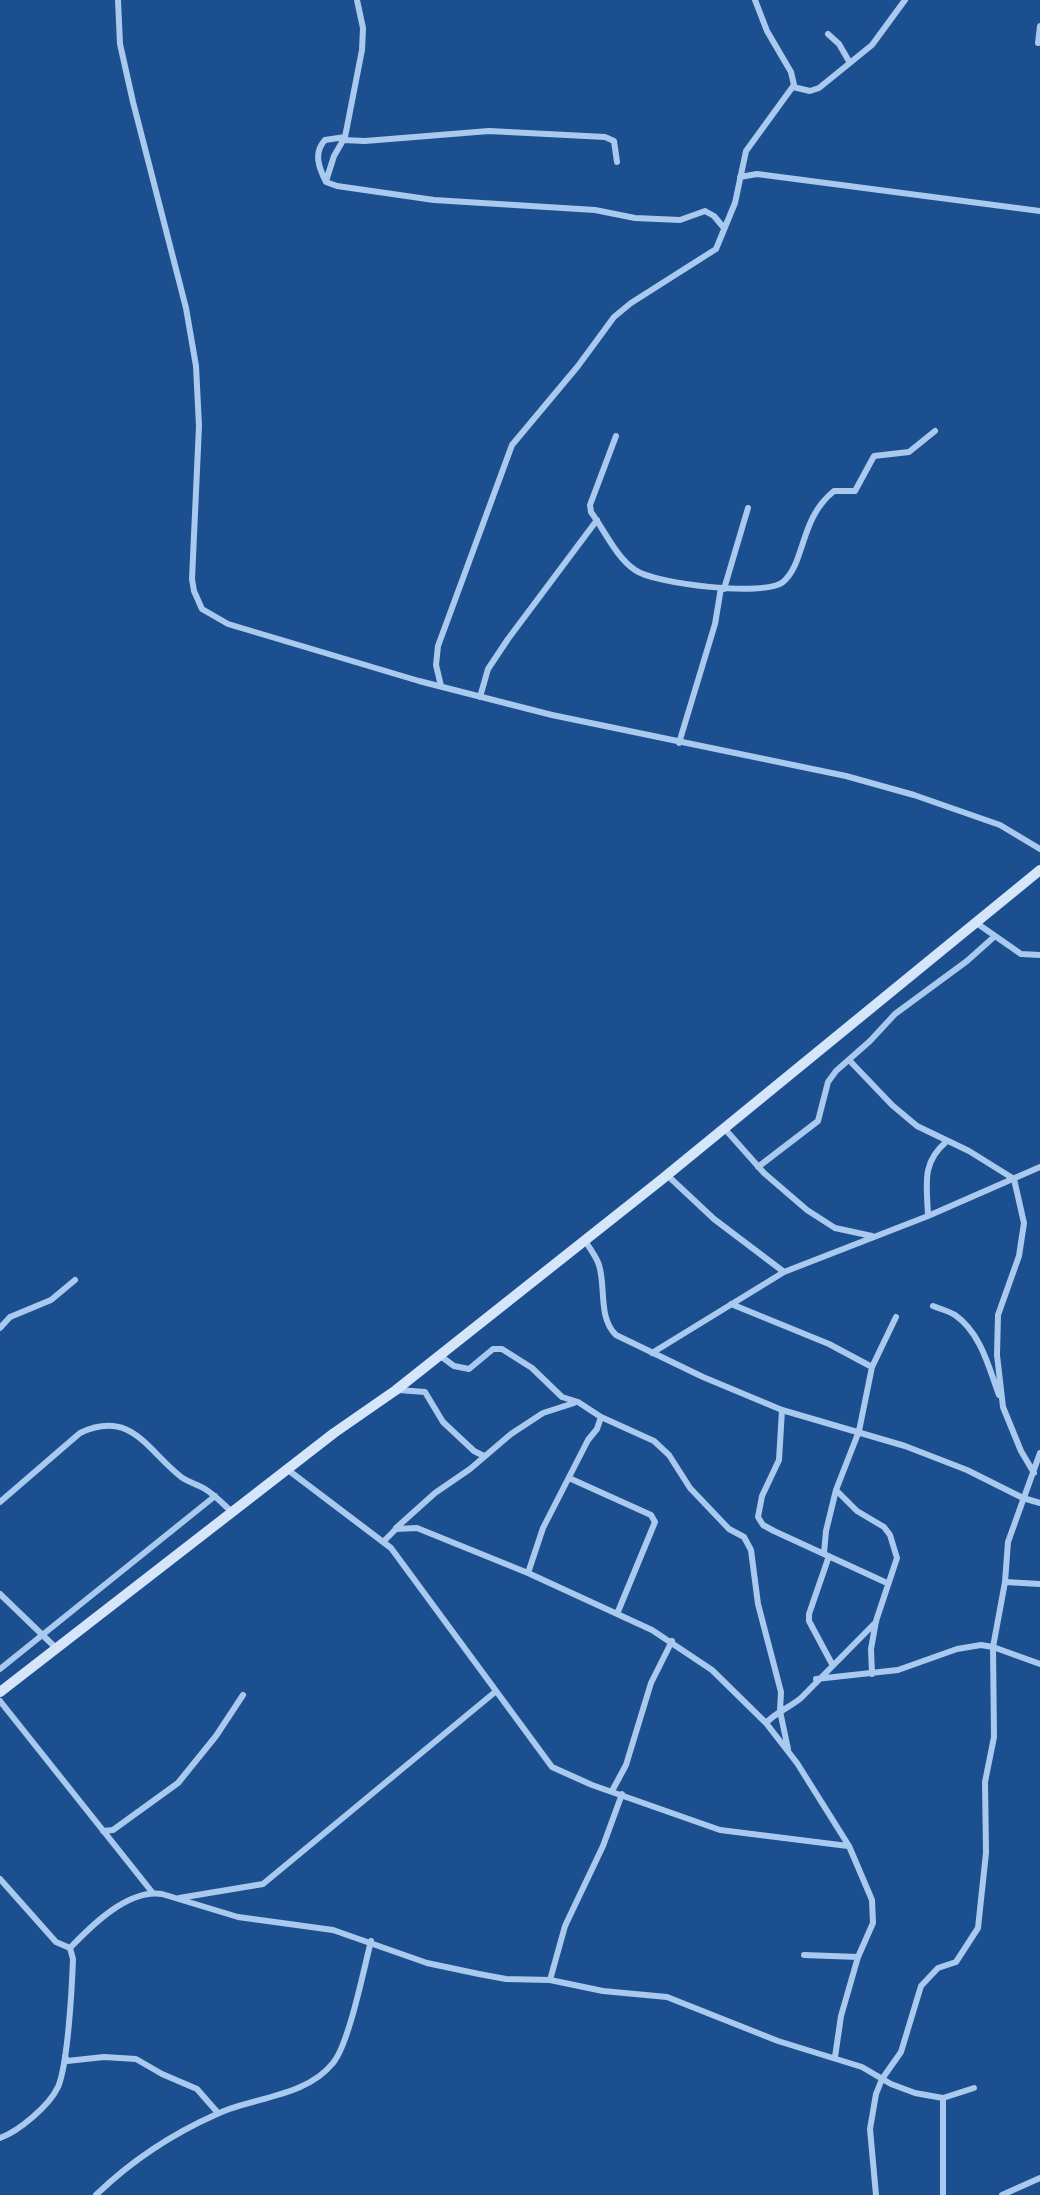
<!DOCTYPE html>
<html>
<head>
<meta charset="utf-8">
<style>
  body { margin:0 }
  canvas { display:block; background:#1b4f8f }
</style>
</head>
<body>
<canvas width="1040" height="2195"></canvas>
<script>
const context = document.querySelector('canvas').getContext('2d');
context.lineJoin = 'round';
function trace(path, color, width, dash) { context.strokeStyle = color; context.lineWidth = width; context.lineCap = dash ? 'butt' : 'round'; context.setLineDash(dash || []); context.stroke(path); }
trace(new Path2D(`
  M 118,0 L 120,44 L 133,102 L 186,308 L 196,366 L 199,426 L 192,579 L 194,591 L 202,609 L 228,624 L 419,681 L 552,715 L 846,776 L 914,795 L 1000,825 L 1040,849
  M 828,34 L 839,44 L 850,63
  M 1038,43 L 1040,26
  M 793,87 L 810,91 L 819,88 L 872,45 L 905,0
  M 345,137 L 325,140 C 313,153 319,168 326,182 L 337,186 L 434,200 L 595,210 L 635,218 L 680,220 L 705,211 L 714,216 L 724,228
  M 343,140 L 365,141 L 489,131 L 605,137 L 614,141 L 617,162
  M 740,177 L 757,174 L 1040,211
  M 326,181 L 334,156 L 345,137 L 362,50 L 363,28 L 357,0
  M 616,436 L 590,505 L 591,512 C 605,531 616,557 635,570 C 654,584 765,597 783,582 C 806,562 799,519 834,491 L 855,491 L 874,456 L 909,452 L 935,431
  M 724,589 L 748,508
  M 441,686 L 436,665 L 438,646 L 512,445 L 578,366 L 614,317 L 631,303 L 716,249 L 735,203 L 746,151 L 794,85 L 791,72 L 767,31 L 755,0
  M 480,697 L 488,669 L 508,639 L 597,520
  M 679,743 L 715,624 L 721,588
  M 975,922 L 1021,954 L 1040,955
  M 849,1060 L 892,1105 L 917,1126 L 969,1151 L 1014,1179 L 1024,1223 L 1019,1256 L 998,1315 L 997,1355 L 1003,1407 L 1021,1451 L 1034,1473
  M 724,1128 L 764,1173 L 807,1210 L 835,1228 L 872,1236
  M 758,1167 L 818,1121 L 828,1082 L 836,1071 L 870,1041 L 895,1014 L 967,961 L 995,936
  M 667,1175 L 714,1219 L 784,1272
  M 928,1216 C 927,1185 921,1163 946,1142
  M 585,1240 C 589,1248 596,1256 599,1265 C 606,1287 598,1318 616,1335 L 703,1377 L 782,1410 L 905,1446 L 967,1470 L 1023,1498 L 1040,1503
  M 731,1304 L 829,1344 L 872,1367 L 859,1431 L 836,1490 L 857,1511 L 884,1527 L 890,1535 L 897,1558 L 876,1621 L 871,1649 L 872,1674
  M 933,1306 C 940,1309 949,1311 955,1315 C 981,1333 989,1368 999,1395
  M 0,1328 L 10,1317 L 51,1300 L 75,1280
  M 652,1353 L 784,1272 L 928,1216 L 1040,1167
  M 439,1355 L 454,1366 L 469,1369 L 493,1349 L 502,1349 L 532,1368 L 562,1397 L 578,1402 L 601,1417 L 654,1441 L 669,1455 L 690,1488 L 729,1529 L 744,1537 L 751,1550 L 758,1604 L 781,1692 L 780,1711 L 788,1749
  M 872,1367 L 896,1317
  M 398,1390 L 425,1392 L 443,1422 L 474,1451 L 484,1456
  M 782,1410 L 779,1460 L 762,1496 L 758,1517 L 763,1525 L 774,1531 L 887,1583
  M 288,1470 L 391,1548 L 552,1767 L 592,1785 L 720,1830 L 848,1846
  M 569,1478 L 651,1515 L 655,1522 L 617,1614
  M 0,1502 L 80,1433 C 131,1409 147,1450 180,1476 C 187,1482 197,1484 205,1489 C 215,1495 224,1505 233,1513
  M 396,1528 L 435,1493 L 470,1469 L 511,1434 L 543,1413 L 574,1403
  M 383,1542 L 396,1529 L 417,1528 L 528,1573 L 652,1630 L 712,1670 L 766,1723 L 797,1763 L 849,1846 L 872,1900 L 873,1923 L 858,1957 L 841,2016 L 835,2057
  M 824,1553 L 826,1531 L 836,1490
  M 829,1556 L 809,1614 L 809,1621 L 832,1664
  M 528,1573 L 543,1528 L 588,1440 L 597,1429 L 601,1417
  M 1005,1582 L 1040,1584
  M 0,1594 L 56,1648
  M 0,1669 L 215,1496
  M 816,1679 L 898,1670 L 957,1649 L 981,1645 L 993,1647 L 1040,1664
  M 0,1701 L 152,1892
  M 766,1723 C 776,1712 789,1708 801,1698 L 876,1622
  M 612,1791 L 626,1765 L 651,1683 L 672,1641
  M 103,1831 L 113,1830 L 178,1783 L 216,1736 L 243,1695
  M 0,1879 L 56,1942 L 70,1948 L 73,1959 C 72,1986 68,2064 58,2087 C 49,2106 19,2131 0,2138
  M 179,1898 L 263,1884 L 495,1692
  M 70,1948 C 92,1925 128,1889 162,1894 L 238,1917 L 333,1930 L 427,1963 L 479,1974 L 506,1979 L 550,1980 L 603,1991 L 667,1997 L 778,2041 L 862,2067 L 891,2084 L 915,2093 L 943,2098 L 974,2088
  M 804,1955 L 858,1957
  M 550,1980 L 565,1926 L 603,1846 L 622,1794
  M 65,2056 L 67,2061 L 104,2057 L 136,2059 L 162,2074 L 197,2089 L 218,2113
  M 96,2195 C 131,2161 172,2134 217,2114 C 253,2097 306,2097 333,2063 C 349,2044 364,1968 371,1941
  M 876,2195 L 870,2129 L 876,2094 L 882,2079 L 901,2052 L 921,1986 L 938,1968 L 956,1962 L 978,1928 L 986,1853 L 985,1782 L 994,1737 L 993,1647 L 1005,1582 L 1008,1542 L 1040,1453
  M 943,2195 L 943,2098
  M 1002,2195 L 1040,2178`), '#a9c9ee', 6);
trace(new Path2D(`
  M 0,1692 L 334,1433 L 396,1390 L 661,1180 L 1040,870`), '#d6e6fa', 10);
</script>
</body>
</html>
